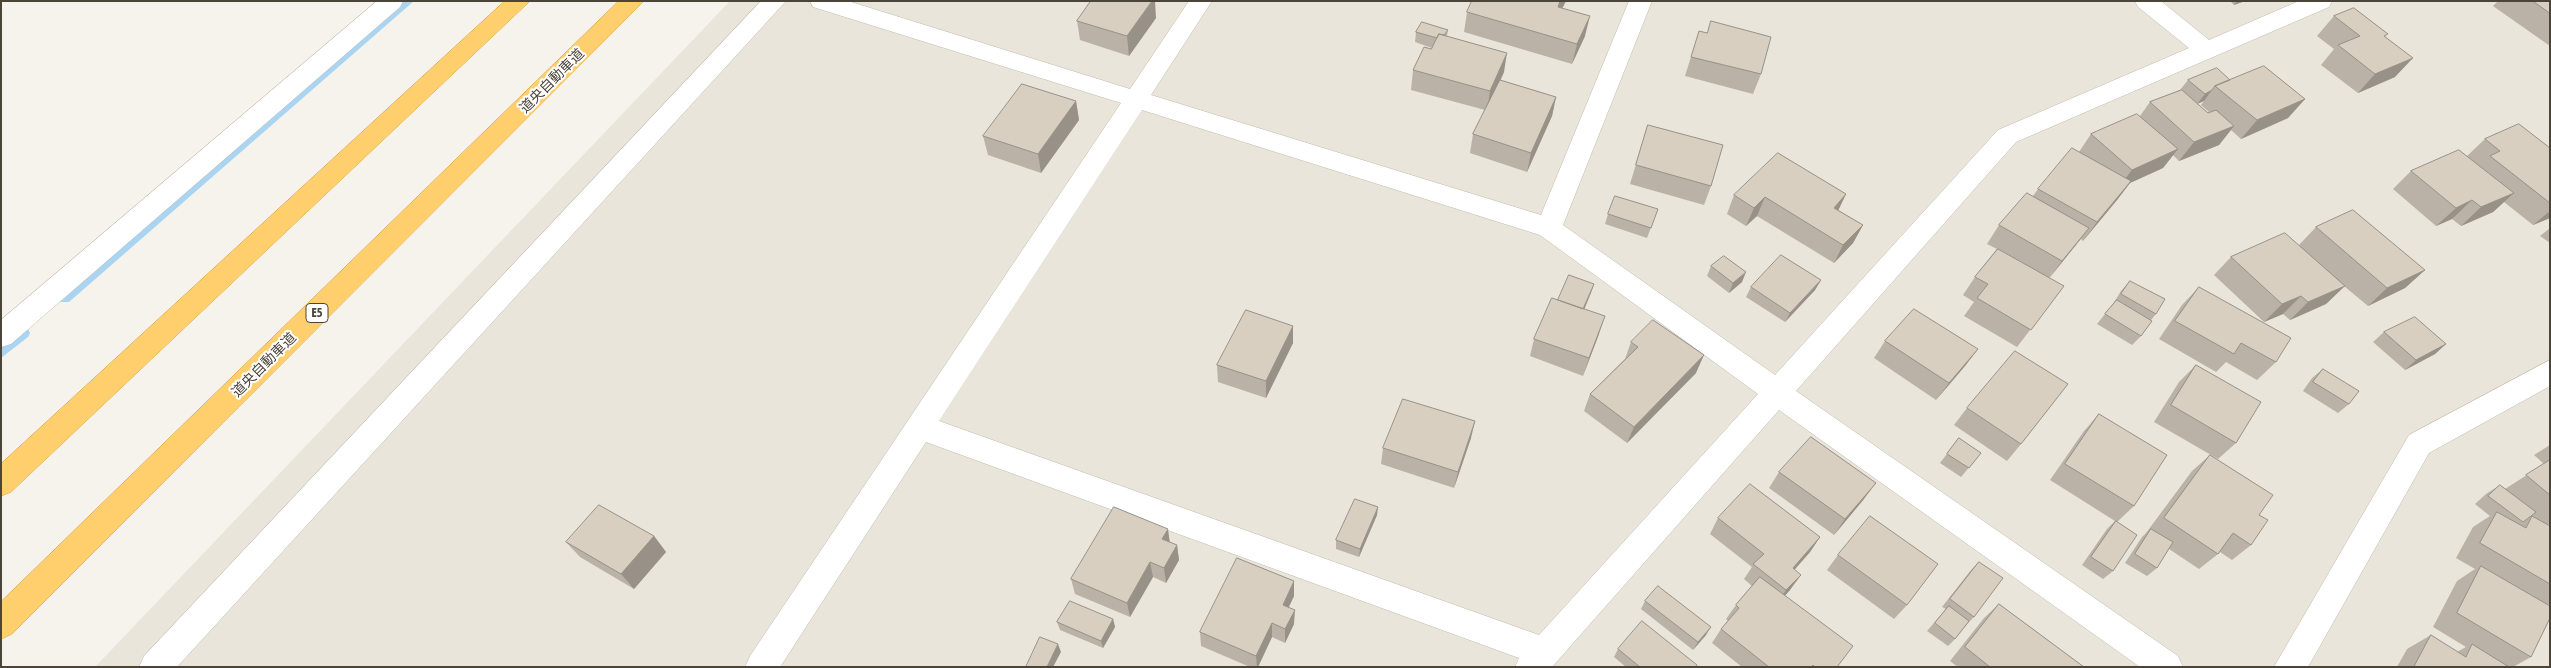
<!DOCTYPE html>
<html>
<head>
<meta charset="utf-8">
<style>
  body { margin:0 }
  #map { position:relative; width:2551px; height:668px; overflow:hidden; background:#f6f3ec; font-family:"Asap Condensed",sans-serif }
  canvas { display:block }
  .frame { position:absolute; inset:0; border:2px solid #4b4439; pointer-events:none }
</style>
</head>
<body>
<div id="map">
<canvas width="2551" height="668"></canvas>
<div class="frame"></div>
</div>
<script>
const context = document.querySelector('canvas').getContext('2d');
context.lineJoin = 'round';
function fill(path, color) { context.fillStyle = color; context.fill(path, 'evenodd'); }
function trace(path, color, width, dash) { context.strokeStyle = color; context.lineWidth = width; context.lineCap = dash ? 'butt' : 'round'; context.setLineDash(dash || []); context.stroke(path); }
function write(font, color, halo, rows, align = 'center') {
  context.font = font + ' "Asap Condensed","Noto Sans JP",sans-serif'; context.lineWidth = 4; context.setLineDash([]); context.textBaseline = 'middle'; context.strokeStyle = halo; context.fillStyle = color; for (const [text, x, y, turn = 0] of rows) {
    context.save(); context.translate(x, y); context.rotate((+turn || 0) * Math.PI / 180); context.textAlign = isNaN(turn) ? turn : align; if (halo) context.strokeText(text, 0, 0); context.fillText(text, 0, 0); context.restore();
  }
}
fill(new Path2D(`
  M 730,1 L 2550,1 L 2550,667 L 95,667 Z`), '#eae5da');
fill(new Path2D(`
  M 400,1 L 414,1 L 69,302 L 59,302 L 57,298 L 59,294 Z
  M 23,327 L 28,329 L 30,333 L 28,337 L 1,358 L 1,344 Z`), '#a9d4f2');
const street = new Path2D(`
  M 377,1 L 403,1 L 400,7 L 11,344 L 1,347 L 1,320 Z
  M 761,1 L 786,1 L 177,667 L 139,667 L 144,656 Z
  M 810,1 L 848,1 L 1130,89 L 1189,1 L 1212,1 L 1151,95 L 1541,215 L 1629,1 L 1652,1 L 1563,225 L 1775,375 L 1998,130 L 2189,48 L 2138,7 L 2135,1 L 2161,1 L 2209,40 L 2299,1 L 2332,1 L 2329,7 L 2016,142 L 1796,391 L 2178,656 L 2183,667 L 2140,667 L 1779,410 L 1552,667 L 1515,667 L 1519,658 L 926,442 L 780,667 L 745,667 L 750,656 L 1121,103 L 813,7 ZM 1142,110 L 1540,235 L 1758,394 L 1539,635 L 939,421 Z
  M 2550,360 L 2550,386 L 2429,453 L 2308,667 L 2274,667 L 2409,435 Z`);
const highway = new Path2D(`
  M 505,1 L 530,1 L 11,492 L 1,496 L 1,464 Z
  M 619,1 L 644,1 L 12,634 L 1,639 L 1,602 Z`);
trace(street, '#c2bbae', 1);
trace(highway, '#e0a43c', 1);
fill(street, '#fff');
fill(highway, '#ffcf6e');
fill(new Path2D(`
  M 1566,1 L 1562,8 L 1585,36 L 1572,64 L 1464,32 L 1467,12 Z
  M 2230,1 L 2245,1 L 2234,5 Z
  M 2498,1 L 2550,1 L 2550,46 L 2493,6 Z
  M 2334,16 L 2386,37 L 2395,77 L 2358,93 L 2321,65 L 2334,49 L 2317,36 Z
  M 1156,18 L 1129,56 L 1080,40 L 1077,21 Z
  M 1448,30 L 1447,36 L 1504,72 L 1500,80 L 1556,97 L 1552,116 L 1527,172 L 1470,153 L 1473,134 L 1485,110 L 1411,90 L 1413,70 L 1432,48 L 1415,42 L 1416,32 Z
  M 1699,31 L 1707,33 L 1761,74 L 1753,94 L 1685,76 Z
  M 2188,80 L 2230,80 L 2305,99 L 2288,118 L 2241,139 L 2231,130 L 2219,145 L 2179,161 L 2173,155 L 2163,168 L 2130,183 L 2117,200 L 2083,241 L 2081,239 L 2049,278 L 2064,286 L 2017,347 L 1964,316 L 1974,302 L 1963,295 L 1975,277 L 1997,249 L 1987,244 L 1999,225 L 2033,196 L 2038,189 L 2079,152 L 2091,134 L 2140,116 L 2150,102 L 2180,90 ZM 2204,101 L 2201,105 L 2209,112 L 2208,113 L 2197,104 Z
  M 1076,101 L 1079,120 L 1041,173 L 988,155 L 983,136 Z
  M 1648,125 L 1711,186 L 1704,205 L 1630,184 Z
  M 2485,139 L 2550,148 L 2550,218 L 2533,225 L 2504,202 L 2493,212 L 2461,226 L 2452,219 L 2436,226 L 2393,189 L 2411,171 L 2467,156 Z
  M 1846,194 L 1838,210 L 1863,225 L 1853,243 L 1834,263 L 1757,216 L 1746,226 L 1727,214 L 1734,195 Z
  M 1658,209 L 1647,238 L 1605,224 L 1608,214 Z
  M 2316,227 L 2425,270 L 2405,288 L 2368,306 L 2344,286 L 2326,304 L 2290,320 L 2283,314 L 2264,322 L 2214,275 L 2231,257 L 2299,245 Z
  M 2550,228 L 2550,243 L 2540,236 Z
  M 1711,266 L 1742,282 L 1729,293 L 1707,276 Z
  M 1821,280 L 1815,290 L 1785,322 L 1746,297 L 1751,287 Z
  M 2130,281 L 2156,314 L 2151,320 L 2141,336 L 2132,345 L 2097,324 L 2113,304 L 2121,291 Z
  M 1594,284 L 1584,309 L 1599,334 L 1583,376 L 1530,356 L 1534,339 L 1558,300 Z
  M 2199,287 L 2276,362 L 2257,380 L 2226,362 L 2216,372 L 2159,339 L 2182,305 Z
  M 1293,326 L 1293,343 L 1266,398 L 1218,382 L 1217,365 Z
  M 2384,332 L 2446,344 L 2435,354 L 2405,370 L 2373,342 Z
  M 1885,341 L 1978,349 L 1965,366 L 1936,400 L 1874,358 Z
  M 1631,342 L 1696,373 L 1627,443 L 1584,411 L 1590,394 L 1625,359 Z
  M 2196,365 L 2236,443 L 2218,459 L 2154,422 L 2179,382 Z
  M 2323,369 L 2349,404 L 2338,413 L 2303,391 L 2312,378 Z
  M 1967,408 L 2021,444 L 2007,461 L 1954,425 Z
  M 2099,414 L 2134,506 L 2117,522 L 2113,571 L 2103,579 L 2082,565 L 2107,529 L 2115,521 L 2050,480 L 2084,431 Z
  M 1471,438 L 1454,488 L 1381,464 L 1383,448 Z
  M 1959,438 L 1981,453 L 1961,477 L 1940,463 Z
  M 2550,445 L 2550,618 L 2531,657 L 2513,667 L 2397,667 L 2407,649 L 2431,635 L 2457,652 L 2466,647 L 2433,627 L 2457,581 L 2475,569 L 2456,558 L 2473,527 L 2490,516 L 2475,504 L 2486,494 L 2500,485 L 2505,489 L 2544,464 L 2534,455 Z
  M 2210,455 L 2259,515 L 2251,545 L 2232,560 L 2220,552 L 2218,554 L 2199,569 L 2169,549 L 2157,568 L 2147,576 L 2125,563 L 2142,537 L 2146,533 L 2192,471 Z
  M 1779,472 L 1864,499 L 1834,535 L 1769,488 Z
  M 1377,515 L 1359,557 L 1336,549 L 1336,540 Z
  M 1718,518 L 1820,537 L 1810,552 L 1794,569 L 1790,590 L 1785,596 L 1837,667 L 1742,667 L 1712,643 L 1721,629 L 1728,621 L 1726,619 L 1736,605 L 1752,586 L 1744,579 L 1752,567 L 1710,534 Z
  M 654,536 L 666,552 L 634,589 L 580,557 L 566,542 Z
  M 1170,543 L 1177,545 L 1179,560 L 1166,583 L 1153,577 L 1130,617 L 1075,594 L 1071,579 Z
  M 1838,555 L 1907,605 L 1894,619 L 1827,570 Z
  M 1979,562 L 1974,617 L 1968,623 L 1955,639 L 1948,646 L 1927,631 L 1946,609 L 1942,607 L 1971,570 Z
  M 1294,596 L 1288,607 L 1294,624 L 1285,643 L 1272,637 L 1258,667 L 1250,667 L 1201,646 L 1200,632 Z
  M 1645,601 L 1706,635 L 1693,650 L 1641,609 Z
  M 1999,604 L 2084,667 L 1958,667 L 1950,661 L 1984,618 Z
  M 1113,619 L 1115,627 L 1103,648 L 1060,630 L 1057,622 Z
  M 1618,649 L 1696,667 L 1626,667 L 1614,657 Z`), '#bab2a6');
fill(new Path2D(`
  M 1152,1 L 1155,1 L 1156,18 L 1129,56 L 1127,36 Z
  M 1560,1 L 1566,1 L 1553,27 L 1558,7 Z
  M 2237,1 L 2245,1 L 2234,5 Z
  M 1590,16 L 1585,36 L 1572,64 L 1577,44 Z
  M 1507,53 L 1504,72 L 1487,111 L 1490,91 Z
  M 2413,58 L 2395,77 L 2358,93 L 2375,74 Z
  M 2212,90 L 2204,101 L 2197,104 L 2205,94 Z
  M 1556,97 L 1552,116 L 1527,172 L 1531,153 Z
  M 2305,99 L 2288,118 L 2241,139 L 2257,120 Z
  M 1076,101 L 1079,120 L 1041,173 L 1038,154 Z
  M 2234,126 L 2219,145 L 2179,161 L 2194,142 Z
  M 2178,149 L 2163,168 L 2130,183 L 2117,200 L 2083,241 L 2097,222 L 2117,189 L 2132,170 Z
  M 2514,193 L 2493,212 L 2461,226 L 2481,207 Z
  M 1846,194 L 1837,213 L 1834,208 Z
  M 1765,197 L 1757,216 L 1746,226 L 1754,208 Z
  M 2472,200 L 2452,219 L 2436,226 L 2456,208 Z
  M 2550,211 L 2550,218 L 2533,225 Z
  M 1863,225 L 1853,243 L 1834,263 L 1843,245 Z
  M 2089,228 L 2075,246 L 2048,280 L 2062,261 Z
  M 2425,270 L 2405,288 L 2368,306 L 2387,288 Z
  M 1746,272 L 1742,282 L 1729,293 L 1733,283 Z
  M 1821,280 L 1815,290 L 1785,322 L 1790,313 Z
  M 1594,284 L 1591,293 L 1579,322 L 1582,312 Z
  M 2345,286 L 2326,304 L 2290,320 L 2308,302 Z
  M 2301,296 L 2283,314 L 2264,322 L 2282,304 Z
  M 1605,316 L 1599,334 L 1583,376 L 1589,358 Z
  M 1293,326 L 1293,343 L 1266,398 L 1266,381 Z
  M 2446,344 L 2435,354 L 2405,370 L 2416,360 Z
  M 1978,349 L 1965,366 L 1936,400 L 1949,383 Z
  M 1704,355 L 1696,373 L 1627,443 L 1634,427 Z
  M 1475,421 L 1471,438 L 1454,488 L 1458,472 Z
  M 1876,483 L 1864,499 L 1834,535 L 1845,519 Z
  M 1378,507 L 1377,515 L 1359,557 L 1360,549 Z
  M 1168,529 L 1170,544 L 1162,539 Z
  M 654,536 L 666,552 L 634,589 L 621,574 Z
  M 1820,537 L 1810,552 L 1783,583 L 1793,568 Z
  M 1177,545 L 1179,560 L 1166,583 L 1164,568 Z
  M 1150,562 L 1153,577 L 1130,617 L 1127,603 Z
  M 1801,575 L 1790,590 L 1776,605 L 1786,590 Z
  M 1294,581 L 1294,596 L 1283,620 L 1283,605 Z
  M 1295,610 L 1294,624 L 1285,643 L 1285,629 Z
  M 1113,619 L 1115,627 L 1103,648 L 1101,641 Z
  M 1272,623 L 1272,637 L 1258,667 L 1257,667 L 1256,656 Z
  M 1711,627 L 1706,635 L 1693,650 L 1698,642 Z
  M 1058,644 L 1061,652 L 1053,667 L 1047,667 Z`), '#979187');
const building = new Path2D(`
  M 1091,1 L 1152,1 L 1127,36 L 1077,21 Z
  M 1472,1 L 1560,1 L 1558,7 L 1590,16 L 1577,44 L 1467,12 Z
  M 2533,1 L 2550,1 L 2550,13 Z
  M 2354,8 L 2388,34 L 2384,36 L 2413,58 L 2375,74 L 2338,45 L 2360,36 L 2334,16 Z
  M 1711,21 L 1771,37 L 1761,74 L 1691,57 L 1699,31 L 1707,33 Z
  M 1422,22 L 1448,30 L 1444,35 L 1439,34 L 1437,38 L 1416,32 Z
  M 1439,34 L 1507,53 L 1490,91 L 1413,70 L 1424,47 L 1431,49 Z
  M 2264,66 L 2305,99 L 2257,120 L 2215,86 Z
  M 2217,68 L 2230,80 L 2215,86 L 2212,90 L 2205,94 L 2188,80 Z
  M 1500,80 L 1556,97 L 1531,153 L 1473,134 Z
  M 1022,84 L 1076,101 L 1038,154 L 983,136 Z
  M 2182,90 L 2208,113 L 2216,110 L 2234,126 L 2194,142 L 2150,102 Z
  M 2137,114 L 2178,149 L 2132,170 L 2091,134 Z
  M 2519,124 L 2550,148 L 2550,203 L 2490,156 L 2500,151 L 2485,139 Z
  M 1648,125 L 1723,145 L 1711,186 L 1636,165 Z
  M 2072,148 L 2131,181 L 2097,222 L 2038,189 Z
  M 2459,150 L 2514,193 L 2481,207 L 2472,200 L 2456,208 L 2411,171 Z
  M 1778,153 L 1846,194 L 1834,208 L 1863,225 L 1843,245 L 1765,197 L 1754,208 L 1734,195 Z
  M 2027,193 L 2089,228 L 2062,261 L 1999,225 Z
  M 1615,196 L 1658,209 L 1651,228 L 1608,214 Z
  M 2353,210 L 2425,270 L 2387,288 L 2316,227 Z
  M 2285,233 L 2345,286 L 2308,302 L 2301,296 L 2282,304 L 2231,257 Z
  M 1998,249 L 2064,286 L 2031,330 L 1977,298 L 1988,284 L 1975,277 Z
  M 1781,255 L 1821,280 L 1790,313 L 1751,287 Z
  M 1724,256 L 1746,272 L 1733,283 L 1711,266 Z
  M 1569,275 L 1594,284 L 1583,309 L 1558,300 Z
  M 2130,281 L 2165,299 L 2156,314 L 2121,294 Z
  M 2199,287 L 2291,338 L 2276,362 L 2241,343 L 2234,354 L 2175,321 Z
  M 1552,298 L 1605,316 L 1589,358 L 1534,339 Z
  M 2117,300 L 2152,321 L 2141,336 L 2105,314 Z
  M 1914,309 L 1978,349 L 1949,383 L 1885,341 Z
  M 1246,310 L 1293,326 L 1266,381 L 1217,365 Z
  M 2415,317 L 2446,344 L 2416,360 L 2384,332 Z
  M 1653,320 L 1704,355 L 1634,427 L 1590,394 L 1638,347 L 1631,342 Z
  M 2015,351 L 2068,384 L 2021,444 L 1967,408 Z
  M 2196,365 L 2261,402 L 2236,443 L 2171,405 Z
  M 2323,369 L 2359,391 L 2349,404 L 2313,382 Z
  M 1403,399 L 1475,421 L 1458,472 L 1383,448 Z
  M 2099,414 L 2167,455 L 2134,506 L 2065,464 Z
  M 1811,437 L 1876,483 L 1845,519 L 1779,472 Z
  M 1959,438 L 1981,453 L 1969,468 L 1947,454 Z
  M 2210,455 L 2273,495 L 2259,515 L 2268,520 L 2251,545 L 2233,533 L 2218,554 L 2164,518 Z
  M 2550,460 L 2550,495 L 2526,475 Z
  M 1750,484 L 1820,537 L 1793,568 L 1801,575 L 1786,590 L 1753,564 L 1764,554 L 1718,518 Z
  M 2500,485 L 2536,512 L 2531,516 L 2523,522 L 2488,496 Z
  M 1355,499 L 1378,507 L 1360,549 L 1336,540 Z
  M 599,505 L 654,536 L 621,574 L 566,542 Z
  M 1114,507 L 1168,529 L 1162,539 L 1177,545 L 1164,568 L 1150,562 L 1127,603 L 1071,579 Z
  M 2497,512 L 2526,528 L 2532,516 L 2550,526 L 2550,584 L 2480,543 Z
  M 1870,516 L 1938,564 L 1907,605 L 1838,555 Z
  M 2116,521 L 2137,535 L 2113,571 L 2091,557 Z
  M 2151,529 L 2173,542 L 2157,568 L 2135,554 Z
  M 1237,558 L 1294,581 L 1283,605 L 1295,610 L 1285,629 L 1272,623 L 1256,656 L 1200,632 Z
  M 1979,562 L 2003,578 L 1974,617 L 1950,599 Z
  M 2481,566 L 2550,606 L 2550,618 L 2531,657 L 2457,613 Z
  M 1760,577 L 1853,646 L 1837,667 L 1815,667 L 1813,665 L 1811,667 L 1769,667 L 1721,629 L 1739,608 L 1736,605 Z
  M 1658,586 L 1711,627 L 1698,642 L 1645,601 Z
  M 1070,601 L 1113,619 L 1101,641 L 1057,622 Z
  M 1999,604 L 2084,667 L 1990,667 L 1965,647 Z
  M 1949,606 L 1969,621 L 1955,639 L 1935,623 Z
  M 1642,621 L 1697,665 L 1696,667 L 1640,667 L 1618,649 Z
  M 2431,635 L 2466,657 L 2472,644 L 2509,667 L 2414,667 Z
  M 1040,637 L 1058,644 L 1047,667 L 1026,667 Z`);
fill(building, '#d8cfc1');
trace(building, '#979187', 1);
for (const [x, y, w] of [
  [317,313,22]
]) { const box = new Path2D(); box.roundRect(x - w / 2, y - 9.5, w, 19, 4); context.fillStyle = '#fff'; context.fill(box); trace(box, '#4b4439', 1); }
write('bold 12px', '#4b4439', null, [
  ["E5",317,313]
]);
write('14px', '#4b4439', '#fff', [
  ["道央自動車道",552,81,-45],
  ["道央自動車道",264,365,-45]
]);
</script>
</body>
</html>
